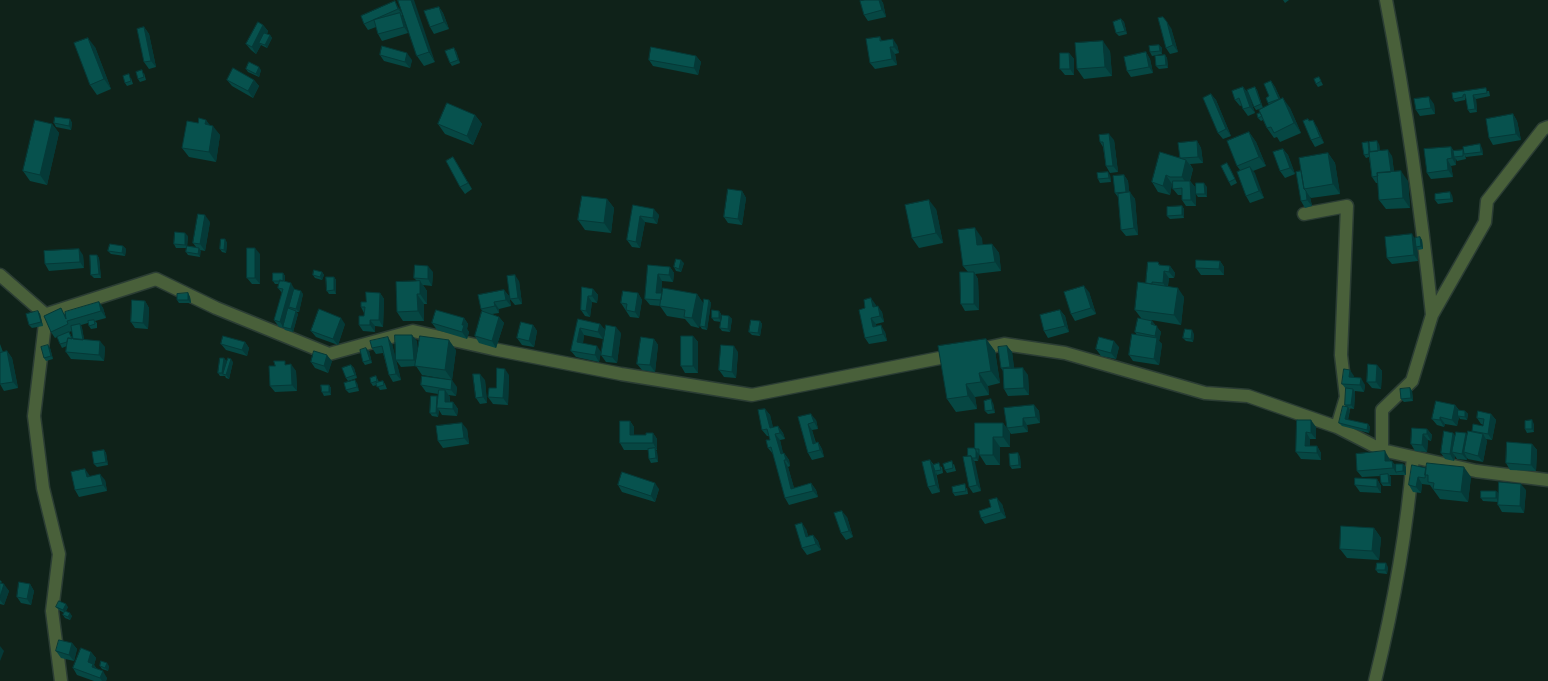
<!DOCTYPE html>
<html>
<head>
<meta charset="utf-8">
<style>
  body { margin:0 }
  canvas { display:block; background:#0f2219 }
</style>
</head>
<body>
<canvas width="1548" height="681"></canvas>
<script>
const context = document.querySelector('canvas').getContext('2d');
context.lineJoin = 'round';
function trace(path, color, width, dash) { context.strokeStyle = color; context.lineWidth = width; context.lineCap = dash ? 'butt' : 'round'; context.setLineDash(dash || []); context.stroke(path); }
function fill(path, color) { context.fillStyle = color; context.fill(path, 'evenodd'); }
const minor = new Path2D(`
  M 1386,0 C 1406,104 1421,209 1432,315
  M 1304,214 L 1347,206 L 1341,355 L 1346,397 L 1337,427
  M 47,314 L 156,279 L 216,308 L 329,354 L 413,331 L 493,349 L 621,374 L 752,395 L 955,355
  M 977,350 L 1004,344 L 1065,353 L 1205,393 L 1248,396 L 1337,427 L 1382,450 L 1413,457 C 1407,531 1393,608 1375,681
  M 1382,450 L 1382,410 L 1412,381 L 1432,315 L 1485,222 L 1487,201 L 1543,129 L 1548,127
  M 1413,457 L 1476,471 L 1548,480`);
const tertiary = new Path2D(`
  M 0,275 L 46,315 L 34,416 L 43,488 L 59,554 L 52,611 L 61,681`);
trace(minor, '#2b3d34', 15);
trace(tertiary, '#2b3d34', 15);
trace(minor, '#49603a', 12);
trace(tertiary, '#49603a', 12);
fill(new Path2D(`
  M 398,0 L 435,62 L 424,66 L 417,56 Z
  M 865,0 L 881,0 L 883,3 L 886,17 L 868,21 L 864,15 Z
  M 1283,0 L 1289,0 L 1285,3 Z
  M 439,7 L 443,13 L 449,29 L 434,34 L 430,27 Z
  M 399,8 L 403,15 L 402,15 L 408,33 L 382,41 L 378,34 L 376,27 L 368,30 L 364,24 Z
  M 1121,19 L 1124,22 L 1127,34 L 1119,36 L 1116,33 Z
  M 263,25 L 268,31 L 267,34 L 270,35 L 272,38 L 267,48 L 261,45 L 256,54 L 251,50 L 246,44 Z
  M 144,27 L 149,34 L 156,67 L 149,69 L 144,62 Z
  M 1171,28 L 1178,52 L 1170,54 L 1166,48 Z
  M 880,37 L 882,41 L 897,45 L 899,53 L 895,54 L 897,65 L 875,69 L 870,63 Z
  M 1159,45 L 1162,48 L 1162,54 L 1152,56 L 1150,52 Z
  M 95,47 L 111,89 L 97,95 L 90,85 Z
  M 456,51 L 460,63 L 452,66 L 450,63 Z
  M 1110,51 L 1112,76 L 1084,79 L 1077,69 Z
  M 1146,52 L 1150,59 L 1153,73 L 1131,77 L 1127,71 Z
  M 1069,53 L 1074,59 L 1074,75 L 1065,75 L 1060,69 Z
  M 380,55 L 412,60 L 410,68 L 384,61 Z
  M 1165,55 L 1167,58 L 1168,68 L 1159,69 L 1156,66 Z
  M 696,56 L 701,62 L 698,75 L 653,66 L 649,60 Z
  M 246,69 L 261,70 L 259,77 L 248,72 Z
  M 144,73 L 146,80 L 140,82 L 138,79 Z
  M 1319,77 L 1323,85 L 1318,87 L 1316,84 Z
  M 131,78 L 133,84 L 127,86 L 125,83 Z
  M 227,80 L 254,80 L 259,86 L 253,98 L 232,86 Z
  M 1271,81 L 1275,87 L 1281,100 L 1290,108 L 1301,133 L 1280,142 L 1277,137 L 1274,138 L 1267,128 L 1263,120 L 1261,121 L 1258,118 L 1260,113 L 1269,105 L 1268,103 Z
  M 1243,87 L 1248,93 L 1255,113 L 1248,116 L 1243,109 L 1242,105 L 1240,106 L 1235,100 Z
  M 1255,87 L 1257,90 L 1263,108 L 1256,110 L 1254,107 Z
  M 1489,91 L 1490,96 L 1476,99 L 1477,112 L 1470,113 L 1468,110 L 1466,98 L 1465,98 L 1465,100 L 1455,102 L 1453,99 L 1452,93 Z
  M 1211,94 L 1216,100 L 1231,136 L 1223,139 L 1218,133 Z
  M 1434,104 L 1435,114 L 1420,116 L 1416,110 Z
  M 1513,114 L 1517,121 L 1521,140 L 1493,145 L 1489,138 Z
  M 475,115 L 482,124 L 473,145 L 445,134 L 438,124 Z
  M 70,119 L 72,123 L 71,130 L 56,127 L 54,123 Z
  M 1308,119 L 1310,121 L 1317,127 L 1324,143 L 1315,147 L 1311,140 Z
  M 206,120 L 209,125 L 220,135 L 216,162 L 189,157 L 182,148 L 198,123 Z
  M 52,124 L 59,133 L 47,185 L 30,181 L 23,171 Z
  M 1249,132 L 1256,142 L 1266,166 L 1253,171 L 1264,198 L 1250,203 L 1246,196 L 1240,170 L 1237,166 Z
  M 1114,140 L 1118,172 L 1110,173 L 1106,166 L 1103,147 L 1100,142 Z
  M 1197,141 L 1201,148 L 1203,163 L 1190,164 L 1193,169 L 1190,181 L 1195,187 L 1196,206 L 1186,206 L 1182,200 L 1182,195 L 1178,195 L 1173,189 L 1173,185 L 1172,184 L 1170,195 L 1158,192 L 1152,182 Z
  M 1368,142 L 1369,145 L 1379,144 L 1380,151 L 1392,156 L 1394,172 L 1408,181 L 1410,208 L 1386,209 L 1379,200 L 1378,183 L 1376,183 L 1372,177 L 1369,157 L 1366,158 L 1364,155 Z
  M 1451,147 L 1454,151 L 1464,151 L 1482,148 L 1483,155 L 1466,157 L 1465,155 L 1466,159 L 1457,161 L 1456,159 L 1456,165 L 1451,166 L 1453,177 L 1431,179 L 1427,173 Z
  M 1283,149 L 1288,155 L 1295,174 L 1285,178 L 1280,171 Z
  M 1328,153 L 1335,163 L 1340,194 L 1311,198 L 1310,197 L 1312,206 L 1305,208 L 1301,201 L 1301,171 Z
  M 453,157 L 472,189 L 465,194 L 460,187 Z
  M 1229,166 L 1237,183 L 1231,186 L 1229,182 Z
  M 1110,175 L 1111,182 L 1100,183 L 1098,179 Z
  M 1124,175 L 1128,181 L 1129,192 L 1135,199 L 1138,235 L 1126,236 L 1121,230 L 1118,197 L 1115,193 Z
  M 1207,187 L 1207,197 L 1198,197 L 1196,194 Z
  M 742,191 L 746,198 L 742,225 L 728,223 L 724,217 Z
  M 1452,195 L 1453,202 L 1438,204 L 1435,200 Z
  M 607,199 L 614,208 L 611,233 L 585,230 L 578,220 Z
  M 633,205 L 659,215 L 657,224 L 645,222 L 640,248 L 632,247 L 627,240 Z
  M 1182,206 L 1184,209 L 1184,218 L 1170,219 L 1167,216 Z
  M 936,209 L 943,243 L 919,248 L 912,238 Z
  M 210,222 L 205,251 L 200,250 L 200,257 L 188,255 L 186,252 L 187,248 L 176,248 L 174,244 L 188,236 L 187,246 L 196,247 L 193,243 Z
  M 1420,237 L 1422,240 L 1423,249 L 1418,250 L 1417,248 L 1418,261 L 1392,264 L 1387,258 L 1415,239 Z
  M 982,238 L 982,245 L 992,244 L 999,253 L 1001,271 L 975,274 L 978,279 L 979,310 L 965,311 L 961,304 L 968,272 L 963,266 Z
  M 225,239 L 227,243 L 226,253 L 222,252 L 220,249 Z
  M 123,246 L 126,249 L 125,256 L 111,254 L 108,251 Z
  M 260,254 L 260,284 L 252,284 L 247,278 Z
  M 83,255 L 84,268 L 49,271 L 45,264 Z
  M 97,255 L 99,258 L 101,278 L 94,278 L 91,275 Z
  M 1220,261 L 1224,267 L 1224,275 L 1201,275 L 1196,268 Z
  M 1158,262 L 1160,265 L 1170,266 L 1175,273 L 1174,278 L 1169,278 L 1168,286 L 1184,297 L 1181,325 L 1151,320 L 1152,321 L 1161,332 L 1159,341 L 1162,344 L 1159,365 L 1133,361 L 1129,355 L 1137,335 L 1135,332 L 1141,318 L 1135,310 L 1146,283 Z
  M 684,263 L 681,272 L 676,271 L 674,267 Z
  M 648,265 L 670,267 L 674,273 L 673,282 L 662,281 L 661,293 L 697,294 L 703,303 L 709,300 L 711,303 L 707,330 L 702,329 L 700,326 L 703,308 L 699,328 L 691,326 L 685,319 L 667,316 L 660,306 L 650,305 L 645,299 Z
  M 322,272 L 324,275 L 322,280 L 315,278 L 313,275 Z
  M 433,272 L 432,286 L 423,285 L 427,291 L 427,304 L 424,304 L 424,321 L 403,321 L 397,312 L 417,281 L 414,278 Z
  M 283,273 L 285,276 L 285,282 L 295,290 L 303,294 L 299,312 L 296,312 L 298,314 L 293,332 L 285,330 L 284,328 L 279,327 L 274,320 L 282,293 L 278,288 L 279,284 L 275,284 L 273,281 Z
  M 334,277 L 336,280 L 336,294 L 329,294 L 327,291 Z
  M 519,281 L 522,304 L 515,305 L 510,299 Z
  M 582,287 L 593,289 L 598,295 L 597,303 L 592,302 L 590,317 L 585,316 L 581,310 Z
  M 504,290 L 509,296 L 511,306 L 499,309 L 499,313 L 492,314 L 499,317 L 504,323 L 496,348 L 479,343 L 475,336 L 483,312 L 481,309 Z
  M 1089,292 L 1096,314 L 1075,321 L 1071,314 Z
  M 188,293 L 190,297 L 191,303 L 179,303 L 177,300 Z
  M 380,293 L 384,299 L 383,327 L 375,326 L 375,332 L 363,331 L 359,325 L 364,316 L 364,313 L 361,307 L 366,302 Z
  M 638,293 L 642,300 L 639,318 L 630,317 L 621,303 Z
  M 145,301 L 149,308 L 148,329 L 135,328 L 131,322 Z
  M 99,302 L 103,308 L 106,318 L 95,321 L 97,323 L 97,328 L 91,329 L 89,326 L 88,323 L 81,325 L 82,328 L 84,340 L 105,347 L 104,361 L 71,359 L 66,352 L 67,346 L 62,348 L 60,344 L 57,337 L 55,338 L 51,332 L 65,313 ZM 72,331 L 73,339 L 69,332 L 66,333 Z
  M 876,305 L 876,306 L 882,312 L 884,322 L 876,324 L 876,326 L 885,332 L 887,341 L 869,344 L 865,338 L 865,308 Z
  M 1060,310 L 1065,316 L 1069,332 L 1048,338 L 1044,331 Z
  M 38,311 L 40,314 L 43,326 L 32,328 L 29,325 Z
  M 719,311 L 721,314 L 721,321 L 729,316 L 732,319 L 730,332 L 722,331 L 720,328 L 721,322 L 714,321 L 712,318 Z
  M 464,318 L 468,324 L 467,329 L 469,332 L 467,339 L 437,330 L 432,323 Z
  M 578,319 L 600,324 L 605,330 L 603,339 L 584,335 L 583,343 L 601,352 L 599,362 L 576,357 L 571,351 Z
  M 760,321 L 762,324 L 760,336 L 752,335 L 749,332 Z
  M 345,324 L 338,345 L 316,337 L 311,331 Z
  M 533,325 L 537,331 L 534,347 L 522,345 L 517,338 Z
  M 621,333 L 617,363 L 606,362 L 601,355 Z
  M 1194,334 L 1193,342 L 1186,341 L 1183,338 Z
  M 693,336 L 698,342 L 698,373 L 685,373 L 681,366 Z
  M 654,339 L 658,345 L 655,372 L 642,370 L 637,364 Z
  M 986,339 L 995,351 L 1000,383 L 988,386 L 989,395 L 975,397 L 977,409 L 956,412 L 947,399 Z
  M 417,341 L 417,352 L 456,350 L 452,380 L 422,375 L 416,366 L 401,367 L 396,360 Z
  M 245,342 L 249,348 L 247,356 L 226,350 L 221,344 Z
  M 0,344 L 3,352 L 7,351 L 12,358 L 18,388 L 4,391 L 0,384 Z
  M 392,344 L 401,380 L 393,382 L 389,375 L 383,353 L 376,354 L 372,348 Z
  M 1007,346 L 1012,352 L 1014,369 L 1028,375 L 1029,395 L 1008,396 L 1004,389 L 1003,371 L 1001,368 Z
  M 1119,347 L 1116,359 L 1101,356 L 1096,349 Z
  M 50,348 L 53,359 L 46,361 L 44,358 Z
  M 369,351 L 372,363 L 365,365 L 363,362 Z
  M 738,352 L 736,378 L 724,377 L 719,370 Z
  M 224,358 L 227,362 L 226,364 L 233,362 L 229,379 L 226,378 L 225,376 L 220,376 L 218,373 Z
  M 332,361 L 328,373 L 315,368 L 311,362 Z
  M 287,365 L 296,371 L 297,391 L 275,392 L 270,386 L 275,366 Z
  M 351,365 L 354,368 L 357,378 L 348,381 L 346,378 Z
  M 1377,365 L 1382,371 L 1381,389 L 1372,388 L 1367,382 Z
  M 509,375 L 508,405 L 493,404 L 488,397 L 496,388 Z
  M 376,376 L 379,382 L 383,381 L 385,384 L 387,389 L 380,390 L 377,385 L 373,386 L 371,383 Z
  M 1354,376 L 1354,378 L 1365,385 L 1364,392 L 1355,391 L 1355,392 L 1354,409 L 1348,408 L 1350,410 L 1348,420 L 1368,424 L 1370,427 L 1369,433 L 1342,426 L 1339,423 L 1346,407 L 1345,405 L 1346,389 L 1342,384 Z
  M 485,380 L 487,403 L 480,404 L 476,398 Z
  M 357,383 L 359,391 L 349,393 L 346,390 Z
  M 329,385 L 331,388 L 331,395 L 324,396 L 322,392 Z
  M 421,385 L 457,387 L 456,396 L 448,395 L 450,397 L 450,402 L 453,402 L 458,409 L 457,416 L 442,415 L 439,410 L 438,417 L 432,416 L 430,413 L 438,397 L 438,394 L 426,392 Z
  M 1410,388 L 1412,391 L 1413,401 L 1404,402 L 1401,399 Z
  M 993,403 L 995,413 L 988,414 L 985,411 Z
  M 1034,405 L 1039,411 L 1040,423 L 1027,425 L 1028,432 L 1011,434 L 1007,428 Z
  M 1455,405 L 1459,410 L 1465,411 L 1468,414 L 1467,420 L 1460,419 L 1459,417 L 1457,426 L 1445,424 L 1444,427 L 1437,425 L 1432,419 Z
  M 765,409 L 770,415 L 773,428 L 778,426 L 783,433 L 785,439 L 780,440 L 783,454 L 784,453 L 789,460 L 790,466 L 788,467 L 794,488 L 811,483 L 816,490 L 818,497 L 789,505 L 785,498 L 773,454 L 768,448 L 770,440 L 769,436 L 767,436 L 762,430 Z
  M 1491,414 L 1496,420 L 1492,440 L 1486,439 L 1487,441 L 1483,462 L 1468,459 L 1467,458 L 1467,460 L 1457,459 L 1455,456 L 1454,461 L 1445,459 L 1441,453 L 1453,433 L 1455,436 L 1467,435 L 1472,432 L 1472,431 L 1483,426 L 1484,425 L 1481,424 L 1477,418 Z
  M 798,417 L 816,420 L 818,429 L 812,430 L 816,443 L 818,442 L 822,449 L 824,457 L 812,460 L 808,453 Z
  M 1297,420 L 1316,427 L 1316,439 L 1310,439 L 1310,446 L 1317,446 L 1321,453 L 1321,460 L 1301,459 L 1296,452 Z
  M 630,421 L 634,427 L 634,435 L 646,435 L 653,433 L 657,439 L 657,450 L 656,450 L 657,452 L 658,462 L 651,463 L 649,459 L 648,450 L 624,450 L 620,443 Z
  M 1003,423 L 1010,433 L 1010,447 L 1000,447 L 1000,465 L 986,465 L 979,454 L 978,461 L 974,461 L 981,491 L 973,493 L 969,487 L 968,456 L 975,448 Z
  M 1534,424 L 1534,432 L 1527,433 L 1525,429 Z
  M 467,429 L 469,444 L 443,448 L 438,441 Z
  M 1427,429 L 1432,435 L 1431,441 L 1428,440 L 1427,452 L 1415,451 L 1411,444 Z
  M 1532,444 L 1537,450 L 1536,471 L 1510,470 L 1506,463 Z
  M 104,450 L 106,453 L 108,465 L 97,467 L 94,464 Z
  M 1018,453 L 1020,457 L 1021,468 L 1012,469 L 1010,466 Z
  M 1389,458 L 1390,461 L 1396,465 L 1403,464 L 1406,467 L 1406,475 L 1389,475 L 1391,477 L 1391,486 L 1383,486 L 1381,483 L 1381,476 L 1362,477 L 1357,471 Z
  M 930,460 L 934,465 L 942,467 L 943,473 L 937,475 L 936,472 L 940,492 L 932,494 L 928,487 Z
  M 954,464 L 956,471 L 947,473 L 945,470 Z
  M 1426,468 L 1471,477 L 1468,502 L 1440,499 L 1430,485 L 1422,484 L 1421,493 L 1413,492 L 1409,485 Z
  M 90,476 L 105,480 L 107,491 L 79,497 L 75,490 Z
  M 1377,479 L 1381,486 L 1381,493 L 1360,492 L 1355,485 Z
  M 618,485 L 659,489 L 655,502 L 622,492 Z
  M 967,488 L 968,494 L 955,496 L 953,493 Z
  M 1526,490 L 1524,513 L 1502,512 L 1498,505 L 1498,502 L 1483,501 L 1481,498 L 1496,491 L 1499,494 Z
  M 1002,504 L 1006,518 L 985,524 L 981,518 Z
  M 847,517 L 853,537 L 846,540 L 841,533 Z
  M 1374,528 L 1381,538 L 1379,560 L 1347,558 L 1340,549 Z
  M 806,529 L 808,536 L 813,535 L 818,541 L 821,550 L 807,555 L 802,548 Z
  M 1388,567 L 1387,574 L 1378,573 L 1376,570 Z
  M 0,580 L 2,582 L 1,583 L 9,591 L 4,605 L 0,604 Z
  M 30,584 L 34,591 L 31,605 L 21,603 L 17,597 Z
  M 56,607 L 68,607 L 66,611 L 72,616 L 70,620 L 65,618 L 63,615 L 64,613 L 59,610 Z
  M 72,643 L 77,649 L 74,661 L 61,658 L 56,651 Z
  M 91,652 L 96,658 L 94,665 L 97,669 L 107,678 L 106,681 L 94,681 L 77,675 L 73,668 Z
  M 100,666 L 109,666 L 108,671 L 102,669 Z`), '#064743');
fill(new Path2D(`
  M 411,0 L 414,0 L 435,62 L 429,52 Z
  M 879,0 L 881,0 L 883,3 L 886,17 L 882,10 Z
  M 395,1 L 403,15 L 398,9 Z
  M 439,7 L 443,13 L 449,29 L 444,22 Z
  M 400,13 L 404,19 L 408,33 L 404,27 Z
  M 1121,19 L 1124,22 L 1127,34 L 1125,31 Z
  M 1167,22 L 1171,28 L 1178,52 L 1173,45 Z
  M 263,25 L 268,31 L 262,44 L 259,43 L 261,45 L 256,54 L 252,47 Z
  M 144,27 L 149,34 L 156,67 L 151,61 Z
  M 270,35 L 272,38 L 267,48 L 265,45 Z
  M 88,38 L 95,47 L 111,89 L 104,79 Z
  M 893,39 L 897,45 L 899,53 L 894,47 Z
  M 1103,41 L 1110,51 L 1112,76 L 1105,67 Z
  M 1159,45 L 1162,48 L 1162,54 L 1160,51 Z
  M 890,47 L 895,54 L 897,65 L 892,59 Z
  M 454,48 L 456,51 L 460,63 L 458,60 Z
  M 1146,52 L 1150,59 L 1153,73 L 1149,67 Z
  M 407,53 L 412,60 L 410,68 L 405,62 Z
  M 1069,53 L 1074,59 L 1074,75 L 1070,69 Z
  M 1165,55 L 1167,58 L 1168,68 L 1166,65 Z
  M 696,56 L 701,62 L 698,75 L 694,68 Z
  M 259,67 L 261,70 L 259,77 L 256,74 Z
  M 254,80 L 259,86 L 253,98 L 248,91 Z
  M 1271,81 L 1275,87 L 1283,105 L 1279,99 Z
  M 1243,87 L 1248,93 L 1255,113 L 1250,107 Z
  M 1255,87 L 1257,90 L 1263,108 L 1261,104 Z
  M 1211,94 L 1216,100 L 1231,136 L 1226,129 Z
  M 1473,95 L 1476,99 L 1477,112 L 1475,109 Z
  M 1429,97 L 1434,104 L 1435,114 L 1431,108 Z
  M 1283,98 L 1290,108 L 1301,133 L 1294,123 Z
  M 1513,114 L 1517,121 L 1521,140 L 1516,134 Z
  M 475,115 L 482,124 L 473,145 L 467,136 Z
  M 70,119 L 72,123 L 71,130 L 69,126 Z
  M 206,120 L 213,129 L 213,126 L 220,135 L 216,162 L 209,152 L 205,124 Z
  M 1313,120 L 1317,127 L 1324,143 L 1320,137 Z
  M 52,124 L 59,133 L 47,185 L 40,175 Z
  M 1249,132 L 1256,142 L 1266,166 L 1259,157 Z
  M 1109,134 L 1114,140 L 1118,172 L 1113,166 Z
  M 1197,141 L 1201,148 L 1203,163 L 1198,157 Z
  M 1377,141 L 1379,144 L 1381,156 L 1379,152 Z
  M 1480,144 L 1482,148 L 1483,155 L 1481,152 Z
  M 1451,147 L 1455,153 L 1454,157 L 1456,159 L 1456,165 L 1452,158 Z
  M 1283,149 L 1288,155 L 1295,174 L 1290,168 Z
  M 1388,150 L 1392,156 L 1395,181 L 1391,174 Z
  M 1328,153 L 1335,163 L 1340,194 L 1333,184 Z
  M 453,157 L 457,163 L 472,189 L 468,183 Z
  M 1447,159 L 1451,166 L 1453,177 L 1448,170 Z
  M 1186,160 L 1193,169 L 1188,186 L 1182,177 Z
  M 1250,167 L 1255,173 L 1264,198 L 1259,191 Z
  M 1401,171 L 1408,181 L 1410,208 L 1403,198 Z
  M 1108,172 L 1110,175 L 1111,182 L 1109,178 Z
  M 1124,175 L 1128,181 L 1130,198 L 1126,192 Z
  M 1166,175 L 1172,184 L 1170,195 L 1163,186 Z
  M 1190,181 L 1195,187 L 1196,206 L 1191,200 Z
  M 1204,183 L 1207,187 L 1207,197 L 1205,194 Z
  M 742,191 L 746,198 L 742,225 L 738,219 Z
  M 1306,191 L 1310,197 L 1312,206 L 1307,200 Z
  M 1130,192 L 1135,199 L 1138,235 L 1134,228 Z
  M 1450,192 L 1452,195 L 1453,202 L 1451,199 Z
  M 607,199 L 614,208 L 611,233 L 604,223 Z
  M 929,200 L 936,209 L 943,243 L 936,233 Z
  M 1182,206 L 1184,209 L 1184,218 L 1182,215 Z
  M 654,209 L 659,215 L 657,224 L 653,218 Z
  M 205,215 L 210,222 L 205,251 L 200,244 Z
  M 640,216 L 645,222 L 640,248 L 636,242 Z
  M 975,228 L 982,238 L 984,255 L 977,245 Z
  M 185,233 L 188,236 L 187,248 L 185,245 Z
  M 1412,234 L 1416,240 L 1416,247 L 1417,248 L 1418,261 L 1414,255 Z
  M 1420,237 L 1422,240 L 1423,249 L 1421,246 Z
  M 225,239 L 227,243 L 226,253 L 224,250 Z
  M 992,244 L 999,253 L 1001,271 L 995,262 Z
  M 123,246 L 126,249 L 125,256 L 122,253 Z
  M 199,248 L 201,251 L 200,257 L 198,254 Z
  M 255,248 L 260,254 L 260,284 L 255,278 Z
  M 79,249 L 83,255 L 84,268 L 80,262 Z
  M 97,255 L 99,258 L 101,278 L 99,274 Z
  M 681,260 L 684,263 L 681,272 L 679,269 Z
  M 1220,261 L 1224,267 L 1224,275 L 1219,269 Z
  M 428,266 L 433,272 L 432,286 L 428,279 Z
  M 1170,266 L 1175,273 L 1174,278 L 1169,272 Z
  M 670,267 L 674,273 L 673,282 L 669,275 Z
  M 1164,271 L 1169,278 L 1167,289 L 1163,283 Z
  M 322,272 L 324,275 L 322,280 L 320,277 Z
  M 974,272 L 978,279 L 979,310 L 974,304 Z
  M 283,273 L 285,276 L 285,284 L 283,281 Z
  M 658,274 L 662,281 L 661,299 L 656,293 Z
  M 515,275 L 519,281 L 522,304 L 518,298 Z
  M 334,277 L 336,280 L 336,294 L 334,290 Z
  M 420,281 L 427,291 L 427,304 L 420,294 Z
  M 291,283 L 295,290 L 289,307 L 290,309 L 285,327 L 283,327 L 284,328 L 280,322 Z
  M 1084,286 L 1089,292 L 1096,314 L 1091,308 Z
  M 1178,288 L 1184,297 L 1181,325 L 1174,315 Z
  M 593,289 L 598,295 L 597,303 L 592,296 Z
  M 504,290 L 509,296 L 511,306 L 506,300 Z
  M 301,291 L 303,294 L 299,312 L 296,309 Z
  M 188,293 L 190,297 L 191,303 L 188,300 Z
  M 380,293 L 384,299 L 383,327 L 379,320 Z
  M 638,293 L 642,300 L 639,318 L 635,312 Z
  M 417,294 L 424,304 L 424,321 L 418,311 Z
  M 697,294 L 703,303 L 699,328 L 692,318 Z
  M 588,296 L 592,302 L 590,317 L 586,311 Z
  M 871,298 L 876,305 L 877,313 L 873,307 Z
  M 709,300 L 711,303 L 707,330 L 705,327 Z
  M 145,301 L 149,308 L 148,329 L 143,323 Z
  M 99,302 L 103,308 L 106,318 L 101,311 Z
  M 494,302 L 499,309 L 499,313 L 495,306 Z
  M 878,306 L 882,312 L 884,322 L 880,316 Z
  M 1060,310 L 1065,316 L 1069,332 L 1065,326 Z
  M 38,311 L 40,314 L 43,326 L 41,322 Z
  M 296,311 L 298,314 L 293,332 L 291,329 Z
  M 719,311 L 721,314 L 721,322 L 719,318 Z
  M 729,316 L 732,319 L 730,332 L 728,329 Z
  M 499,317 L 504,323 L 496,348 L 492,341 Z
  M 341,318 L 345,324 L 338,345 L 333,339 Z
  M 464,318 L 468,324 L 467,329 L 469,332 L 467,339 L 462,332 L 462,325 Z
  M 871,318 L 876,324 L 878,333 L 873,327 Z
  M 370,320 L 375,326 L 375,332 L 370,325 Z
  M 760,321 L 762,324 L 760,336 L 758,333 Z
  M 1152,321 L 1161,332 L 1159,341 L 1162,344 L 1159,365 L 1154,359 L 1157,340 L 1155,336 L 1151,324 Z
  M 80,324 L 82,328 L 85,343 L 83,340 Z
  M 600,324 L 605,330 L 603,339 L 598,332 Z
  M 533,325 L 537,331 L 534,347 L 529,341 Z
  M 881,325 L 885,332 L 887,341 L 883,334 Z
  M 616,327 L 621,333 L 617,363 L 612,357 Z
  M 580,328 L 584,335 L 582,348 L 577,342 Z
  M 1192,330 L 1194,334 L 1193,342 L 1191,339 Z
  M 412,335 L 417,341 L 418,366 L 414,360 Z
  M 693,336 L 698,342 L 698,373 L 693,366 Z
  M 388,337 L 392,344 L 401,380 L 396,374 Z
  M 654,339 L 658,345 L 655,372 L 650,365 Z
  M 986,339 L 995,351 L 1000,383 L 991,371 Z
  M 449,340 L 456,350 L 452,380 L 445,370 Z
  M 100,341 L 105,347 L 104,361 L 99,355 Z
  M 1114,341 L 1119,347 L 1116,359 L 1111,353 Z
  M 245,342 L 249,348 L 247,356 L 242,350 Z
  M 48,345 L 50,348 L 53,359 L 51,356 Z
  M 597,346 L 601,352 L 599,362 L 595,355 Z
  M 734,346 L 738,352 L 736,378 L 732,372 Z
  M 1007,346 L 1012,352 L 1015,373 L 1010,367 Z
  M 366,348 L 369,351 L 372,363 L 370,360 Z
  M 7,351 L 12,358 L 18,388 L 13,382 Z
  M 327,355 L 332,361 L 328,373 L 324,366 Z
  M 224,358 L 227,362 L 225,375 L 223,374 L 225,377 L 222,373 Z
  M 231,359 L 233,362 L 229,379 L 226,375 Z
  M 291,364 L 296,371 L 297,391 L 292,385 Z
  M 351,365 L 354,368 L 357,378 L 355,375 Z
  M 1377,365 L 1382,371 L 1381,389 L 1376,382 Z
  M 1023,368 L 1028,375 L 1029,395 L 1024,388 Z
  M 505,369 L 509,375 L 508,405 L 503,398 Z
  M 1350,370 L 1354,376 L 1353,384 L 1349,377 Z
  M 979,373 L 988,386 L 989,395 L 981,382 Z
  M 480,374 L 485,380 L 487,403 L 483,397 Z
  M 1361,378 L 1365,385 L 1364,392 L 1360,385 Z
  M 355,380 L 357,383 L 359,391 L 357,387 Z
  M 452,380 L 457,387 L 456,396 L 451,390 Z
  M 966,384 L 975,397 L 977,409 L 968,396 Z
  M 329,385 L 331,388 L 331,395 L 329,392 Z
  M 1410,388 L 1412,391 L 1413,401 L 1411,398 Z
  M 1353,389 L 1355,392 L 1354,409 L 1351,405 Z
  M 445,390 L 450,397 L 449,408 L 445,402 Z
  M 437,396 L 439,399 L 437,408 L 439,410 L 438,417 L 436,413 Z
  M 991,399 L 993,403 L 995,413 L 993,410 Z
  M 453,402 L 458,409 L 457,416 L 453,409 Z
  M 1034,405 L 1039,411 L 1040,423 L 1036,417 Z
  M 1455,405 L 1460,412 L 1458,416 L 1459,417 L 1457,426 L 1452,420 Z
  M 1348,407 L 1350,410 L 1347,422 L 1345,419 Z
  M 765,409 L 770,415 L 775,435 L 770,428 Z
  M 1465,411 L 1468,414 L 1467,420 L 1465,417 Z
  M 811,414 L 816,420 L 818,429 L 814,422 Z
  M 1491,414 L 1496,420 L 1492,440 L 1488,434 Z
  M 1440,417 L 1445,424 L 1444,427 L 1440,420 Z
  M 1023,418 L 1027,425 L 1028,432 L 1023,426 Z
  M 1311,420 L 1316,427 L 1316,439 L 1311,433 Z
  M 1532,420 L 1534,424 L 1534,432 L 1532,429 Z
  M 630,421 L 634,427 L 634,441 L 630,435 Z
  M 462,423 L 467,429 L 469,444 L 464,438 Z
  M 1003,423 L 1010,433 L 1010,447 L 1003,437 Z
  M 808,424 L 812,430 L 817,450 L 813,444 Z
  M 1368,424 L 1370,427 L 1369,433 L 1367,430 Z
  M 778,426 L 783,433 L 785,439 L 780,433 Z
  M 1427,429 L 1432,435 L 1431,441 L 1427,434 Z
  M 1306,432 L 1310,439 L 1310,452 L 1305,446 Z
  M 653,433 L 657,439 L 657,450 L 653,443 Z
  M 1453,433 L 1457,439 L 1452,452 L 1455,456 L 1454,461 L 1450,454 Z
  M 1466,433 L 1471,440 L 1464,452 L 1467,458 L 1467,460 L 1462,454 Z
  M 775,434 L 780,440 L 785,461 L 781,454 Z
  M 1423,434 L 1428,440 L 1427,452 L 1422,445 Z
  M 1483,434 L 1487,441 L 1483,462 L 1478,456 Z
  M 993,437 L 1000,447 L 1000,465 L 993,455 Z
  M 818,442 L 822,449 L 824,457 L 820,450 Z
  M 1532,444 L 1537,450 L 1536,471 L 1531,465 Z
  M 1317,446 L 1321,453 L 1321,460 L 1317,453 Z
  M 655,448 L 657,452 L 658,462 L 656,458 Z
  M 104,450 L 106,453 L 108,465 L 106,462 Z
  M 976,451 L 979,454 L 978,461 L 976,458 Z
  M 1385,451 L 1389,458 L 1390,468 L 1385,461 Z
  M 784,453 L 789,460 L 790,466 L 786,460 Z
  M 1018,453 L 1020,457 L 1021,468 L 1019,465 Z
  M 971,456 L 975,462 L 981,491 L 977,485 Z
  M 784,460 L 788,467 L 796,495 L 791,489 Z
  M 930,460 L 934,467 L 940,492 L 936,485 Z
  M 1392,461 L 1397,467 L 1396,472 L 1397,474 L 1393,468 Z
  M 1403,464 L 1406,467 L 1406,475 L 1403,471 Z
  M 1464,467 L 1471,477 L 1468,502 L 1461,492 Z
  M 85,469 L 90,476 L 87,477 Z
  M 100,474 L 105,480 L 107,491 L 103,485 Z
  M 1388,474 L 1391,477 L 1391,486 L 1389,483 Z
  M 1418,477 L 1422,484 L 1421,493 L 1416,487 Z
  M 1377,479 L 1381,486 L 1381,493 L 1377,487 Z
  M 655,483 L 659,489 L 655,502 L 651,496 Z
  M 811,483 L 816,490 L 818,497 L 813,491 Z
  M 1521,484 L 1526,490 L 1524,513 L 1520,506 Z
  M 1496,491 L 1499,494 L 1499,502 L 1496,498 Z
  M 997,498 L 1002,504 L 1006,518 L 1001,512 Z
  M 842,511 L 847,517 L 853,537 L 849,531 Z
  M 802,523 L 806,529 L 811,544 L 806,537 Z
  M 1374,528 L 1381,538 L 1379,560 L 1372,551 Z
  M 813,535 L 818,541 L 821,550 L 816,544 Z
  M 1386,563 L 1388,567 L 1387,574 L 1385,570 Z
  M 4,584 L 9,591 L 4,605 L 0,600 L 0,597 Z
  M 30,584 L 34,591 L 31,605 L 27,599 Z
  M 66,604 L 68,607 L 65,613 L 63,610 Z
  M 70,613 L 72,616 L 70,620 L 68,617 Z
  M 72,643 L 77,649 L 74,661 L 69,655 Z
  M 0,646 L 4,651 L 0,661 Z
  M 91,652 L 96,658 L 94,665 L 97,670 L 96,674 L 88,662 Z
  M 107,663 L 109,666 L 108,671 L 105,668 Z
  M 103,671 L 107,678 L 106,681 L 102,681 L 100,678 Z`), '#053937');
const building = new Path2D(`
  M 398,0 L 411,0 L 429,52 L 417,56 Z
  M 865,0 L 879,0 L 882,10 L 864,15 L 860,1 Z
  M 395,1 L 398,9 L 364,24 L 361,16 Z
  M 439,7 L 444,22 L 430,27 L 424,11 Z
  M 400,13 L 404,27 L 378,34 L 374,20 Z
  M 1163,17 L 1167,22 L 1173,45 L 1166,48 L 1158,18 Z
  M 1121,19 L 1125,31 L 1116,33 L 1113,22 Z
  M 258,22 L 263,25 L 252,47 L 246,44 Z
  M 144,27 L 151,61 L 144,62 L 137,29 Z
  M 264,33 L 270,35 L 265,45 L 259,43 Z
  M 880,37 L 880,41 L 893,39 L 894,47 L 890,47 L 892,59 L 870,63 L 866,39 Z
  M 88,38 L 104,79 L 90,85 L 74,43 Z
  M 1103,41 L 1105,67 L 1077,69 L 1075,43 Z
  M 1159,45 L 1160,51 L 1150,52 L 1149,46 Z
  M 382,46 L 407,53 L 405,62 L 380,55 Z
  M 651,47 L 696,56 L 694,68 L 649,60 Z
  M 454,48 L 458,60 L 450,63 L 445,51 Z
  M 1146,52 L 1149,67 L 1127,71 L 1124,57 Z
  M 1060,53 L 1069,53 L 1070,69 L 1060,69 Z
  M 1165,55 L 1166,65 L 1156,66 L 1155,56 Z
  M 249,62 L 259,67 L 256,74 L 246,69 Z
  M 233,68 L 254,80 L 248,91 L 227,80 Z
  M 142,70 L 144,77 L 138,79 L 136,72 Z
  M 129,74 L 131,81 L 125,83 L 123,76 Z
  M 1319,77 L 1321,81 L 1316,84 L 1314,79 Z
  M 1271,81 L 1279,99 L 1268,103 L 1266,98 L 1269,96 L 1264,84 Z
  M 1243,87 L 1250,107 L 1243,109 L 1239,98 L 1235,100 L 1232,91 Z
  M 1255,87 L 1261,104 L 1254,107 L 1247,90 Z
  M 1486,88 L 1487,93 L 1473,95 L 1475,109 L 1468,110 L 1465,94 L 1463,95 L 1463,97 L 1453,99 L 1452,93 Z
  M 1211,94 L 1226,129 L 1218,133 L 1203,98 Z
  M 1429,97 L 1431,108 L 1416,110 L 1414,99 Z
  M 1283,98 L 1294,123 L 1274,133 L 1271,127 L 1267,128 L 1259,110 Z
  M 447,103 L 475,115 L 467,136 L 438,124 Z
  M 1260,113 L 1262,116 L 1258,118 L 1257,114 Z
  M 1513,114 L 1516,134 L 1489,138 L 1486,119 Z
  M 55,117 L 70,119 L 69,126 L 54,123 Z
  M 199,118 L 206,120 L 205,124 L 213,126 L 209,152 L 182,148 L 187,121 L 198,123 Z
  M 1308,119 L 1309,121 L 1313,120 L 1320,137 L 1311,140 L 1303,121 Z
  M 35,120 L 52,124 L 40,175 L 23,171 Z
  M 1249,132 L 1259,157 L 1237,166 L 1227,141 Z
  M 1109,134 L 1113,166 L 1106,166 L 1103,142 L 1100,142 L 1099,135 Z
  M 1197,141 L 1198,157 L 1182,158 L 1180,158 L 1178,143 Z
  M 1377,141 L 1378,151 L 1370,152 L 1369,142 Z
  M 1368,142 L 1369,152 L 1369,154 L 1364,155 L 1362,143 Z
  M 1480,144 L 1481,152 L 1464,154 L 1463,147 Z
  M 1451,147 L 1452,158 L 1447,159 L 1448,170 L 1427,173 L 1424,149 Z
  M 1283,149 L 1290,168 L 1280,171 L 1273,152 Z
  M 1388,150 L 1391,172 L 1377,173 L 1378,176 L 1372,177 L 1369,152 Z
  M 1463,150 L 1463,156 L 1454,157 L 1453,151 Z
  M 1160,152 L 1186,160 L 1182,177 L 1170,177 L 1166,175 L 1163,186 L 1152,182 Z
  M 1328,153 L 1333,184 L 1304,189 L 1299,158 Z
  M 453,157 L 468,183 L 460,187 L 446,161 Z
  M 1227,163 L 1235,179 L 1229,182 L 1221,166 Z
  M 1250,167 L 1259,191 L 1246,196 L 1237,172 Z
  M 1301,171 L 1304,189 L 1306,191 L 1307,200 L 1301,201 L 1296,172 Z
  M 1401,171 L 1403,198 L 1379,200 L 1377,173 Z
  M 1108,172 L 1109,178 L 1098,179 L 1097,173 Z
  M 1124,175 L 1126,192 L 1115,193 L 1113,176 Z
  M 1173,181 L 1190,181 L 1191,200 L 1182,200 L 1182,188 L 1173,189 Z
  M 1196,183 L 1204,183 L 1205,194 L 1196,194 Z
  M 728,189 L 742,191 L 738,219 L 724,217 Z
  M 1130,192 L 1134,228 L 1121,230 L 1118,194 Z
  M 1450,192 L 1451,199 L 1435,200 L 1435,194 Z
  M 582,196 L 607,199 L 604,223 L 578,220 Z
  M 929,200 L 936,233 L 912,238 L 905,205 Z
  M 633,205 L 654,209 L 653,218 L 640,216 L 636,242 L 627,240 Z
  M 1182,206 L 1182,215 L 1167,216 L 1167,207 Z
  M 198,214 L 205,215 L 200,244 L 193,243 Z
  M 975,228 L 977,245 L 992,244 L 995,262 L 963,266 L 958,230 Z
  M 175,232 L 185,233 L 185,245 L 174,244 Z
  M 1412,234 L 1414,255 L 1387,258 L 1385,237 Z
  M 1420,237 L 1421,246 L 1416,247 L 1415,238 Z
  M 221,239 L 225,239 L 224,250 L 220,249 Z
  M 110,244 L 123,246 L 122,253 L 108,251 Z
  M 187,246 L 199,248 L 198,254 L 186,252 Z
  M 247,248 L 255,248 L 255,278 L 247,278 Z
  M 79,249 L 80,262 L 45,264 L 44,251 Z
  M 90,255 L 97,255 L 99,274 L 91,275 Z
  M 676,259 L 681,260 L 679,269 L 674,267 Z
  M 1196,260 L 1220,261 L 1219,269 L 1196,268 Z
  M 1148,262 L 1158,262 L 1159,265 L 1170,266 L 1169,272 L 1164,271 L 1163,283 L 1152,282 L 1152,284 L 1146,283 Z
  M 415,265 L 428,266 L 428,279 L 414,278 Z
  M 648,265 L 670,267 L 669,275 L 658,274 L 656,293 L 662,293 L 661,300 L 645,299 Z
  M 314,270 L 322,272 L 320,277 L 313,275 Z
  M 960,272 L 974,272 L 974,304 L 961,304 Z
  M 273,273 L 283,273 L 283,281 L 273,281 Z
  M 515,275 L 518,298 L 510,299 L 507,276 Z
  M 326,277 L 334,277 L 334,290 L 327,291 Z
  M 280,280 L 291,283 L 280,322 L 274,320 L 283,289 L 278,288 Z
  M 420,281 L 420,294 L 417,294 L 418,311 L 397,312 L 396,282 Z
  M 1138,282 L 1178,288 L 1174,315 L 1135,310 Z
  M 1084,286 L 1091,308 L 1071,314 L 1064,292 Z
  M 582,287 L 593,289 L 592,296 L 588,296 L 586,311 L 581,310 Z
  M 663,288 L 697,294 L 692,318 L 684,317 L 685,310 L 660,306 Z
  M 294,289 L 301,291 L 296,309 L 289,307 Z
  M 504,290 L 506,300 L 494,302 L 495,306 L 481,309 L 478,295 Z
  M 623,291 L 638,293 L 635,312 L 626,310 L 627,304 L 621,303 Z
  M 366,292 L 380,293 L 379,320 L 370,320 L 370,325 L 359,325 L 359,316 L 364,316 L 365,307 L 361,307 L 361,302 L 366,302 Z
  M 188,293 L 188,300 L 177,300 L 177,294 Z
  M 871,298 L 873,307 L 878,306 L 880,316 L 871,318 L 873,327 L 881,325 L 883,334 L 865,338 L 859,310 L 865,308 L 864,300 Z
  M 704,299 L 709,300 L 705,327 L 700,326 Z
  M 132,300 L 145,301 L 143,323 L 131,322 Z
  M 99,302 L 101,311 L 67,321 L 68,324 L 51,332 L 44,316 L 61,308 L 66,319 L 65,312 Z
  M 288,308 L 296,311 L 291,329 L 283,327 Z
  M 319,309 L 341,318 L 333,339 L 311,331 Z
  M 436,310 L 464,318 L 462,325 L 464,325 L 462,332 L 432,323 Z
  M 712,310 L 719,311 L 719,318 L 712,318 Z
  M 1060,310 L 1065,326 L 1044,331 L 1040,315 Z
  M 38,311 L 41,322 L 29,325 L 26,314 Z
  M 482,311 L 499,317 L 492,341 L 475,336 Z
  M 722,315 L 729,316 L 728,329 L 720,328 Z
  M 1138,318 L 1152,321 L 1151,324 L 1157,326 L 1155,336 L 1135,332 Z
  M 578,319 L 600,324 L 598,332 L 580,328 L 577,342 L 597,346 L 595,355 L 571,351 Z
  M 94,320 L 95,324 L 89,326 L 88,321 Z
  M 751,320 L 760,321 L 758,333 L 749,332 Z
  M 521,322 L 533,325 L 529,341 L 517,338 Z
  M 80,324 L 83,340 L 73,339 L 71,326 Z
  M 606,325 L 616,327 L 612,357 L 601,355 Z
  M 1185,329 L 1192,330 L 1191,339 L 1183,338 Z
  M 69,332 L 72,339 L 68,338 L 67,342 L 60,344 L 57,337 Z
  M 1132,334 L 1157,338 L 1154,359 L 1129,355 Z
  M 395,335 L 412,335 L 414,360 L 396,360 Z
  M 223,336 L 245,342 L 242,350 L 221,344 Z
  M 420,336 L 449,340 L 445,370 L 415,366 Z
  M 681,336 L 693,336 L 693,366 L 681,366 Z
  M 388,337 L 396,374 L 389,375 L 382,346 L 372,348 L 370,341 Z
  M 641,337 L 654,339 L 650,365 L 637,364 Z
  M 1099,337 L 1114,341 L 1111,353 L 1096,349 Z
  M 68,338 L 100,341 L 99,355 L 66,352 Z
  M 986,339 L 991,371 L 979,373 L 981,382 L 966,384 L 968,396 L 947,399 L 938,346 Z
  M 48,345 L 51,356 L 44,358 L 41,347 Z
  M 721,345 L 734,346 L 732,372 L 719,370 Z
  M 1007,346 L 1010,367 L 1001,368 L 998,347 Z
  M 366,348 L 370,360 L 363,362 L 360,350 Z
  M 7,351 L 13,382 L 0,384 L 0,353 Z
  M 314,351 L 327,355 L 324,366 L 311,362 Z
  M 220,358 L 224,358 L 222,373 L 218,373 Z
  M 228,358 L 231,359 L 226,375 L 223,374 Z
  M 274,361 L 285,361 L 285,365 L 291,364 L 292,385 L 270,386 L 269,366 L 275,366 Z
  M 1368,364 L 1377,365 L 1376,382 L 1367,382 Z
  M 351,365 L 355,375 L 346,378 L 342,368 Z
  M 497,368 L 505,369 L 503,398 L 488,397 L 489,388 L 496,388 Z
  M 1023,368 L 1024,388 L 1004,389 L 1003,369 Z
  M 1344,369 L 1350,370 L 1349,377 L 1361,378 L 1360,385 L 1342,384 Z
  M 473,374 L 480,374 L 483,397 L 476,398 Z
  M 376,376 L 377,381 L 371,383 L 370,378 Z
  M 422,376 L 452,380 L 451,390 L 421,385 Z
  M 355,380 L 357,387 L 346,390 L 344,383 Z
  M 383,381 L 384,385 L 377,387 L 376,383 Z
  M 321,385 L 329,385 L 329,392 L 322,392 Z
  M 1346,388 L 1353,389 L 1351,405 L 1345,405 Z
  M 1410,388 L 1411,398 L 1401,399 L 1400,389 Z
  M 439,390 L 445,390 L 445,402 L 453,402 L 453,409 L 437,408 Z
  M 431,396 L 437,396 L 436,413 L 430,413 Z
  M 991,399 L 993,410 L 985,411 L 984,401 Z
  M 1436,401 L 1455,405 L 1452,420 L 1440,417 L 1440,420 L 1432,419 Z
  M 1034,405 L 1036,417 L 1023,418 L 1023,426 L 1007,428 L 1004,408 Z
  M 1343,406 L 1348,407 L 1345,419 L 1368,424 L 1367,430 L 1339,423 Z
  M 765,409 L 770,428 L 778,426 L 780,433 L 775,434 L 781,454 L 784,453 L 786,460 L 784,460 L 791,489 L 811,483 L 813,491 L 785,498 L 771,447 L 768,448 L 766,440 L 770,440 L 767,429 L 762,430 L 758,410 Z
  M 1458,410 L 1465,411 L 1465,417 L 1458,416 Z
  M 1478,411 L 1491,414 L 1488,434 L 1472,431 L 1473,424 L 1483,426 L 1484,419 L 1477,418 Z
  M 811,414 L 814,422 L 808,424 L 813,444 L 818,442 L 820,450 L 808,453 L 798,417 Z
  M 1297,420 L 1311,420 L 1311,433 L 1306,432 L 1305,446 L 1317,446 L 1317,453 L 1296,452 Z
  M 1532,420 L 1532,429 L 1525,429 L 1525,421 Z
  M 620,421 L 630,421 L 630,435 L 646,435 L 646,433 L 653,433 L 653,443 L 620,443 Z
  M 462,423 L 464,438 L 438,441 L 436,426 Z
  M 975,423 L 1003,423 L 1003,437 L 993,437 L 993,455 L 979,455 L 979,449 L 975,449 Z
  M 1412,428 L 1427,429 L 1427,434 L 1423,434 L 1422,445 L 1411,444 Z
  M 1444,431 L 1453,433 L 1450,454 L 1441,453 Z
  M 1468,431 L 1483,434 L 1478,456 L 1464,452 Z
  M 1456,432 L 1466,433 L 1462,454 L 1452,452 Z
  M 1507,442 L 1532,444 L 1531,465 L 1506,463 Z
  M 655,448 L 656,458 L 649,459 L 648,449 Z
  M 968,448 L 975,448 L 976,451 L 976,458 L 972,458 L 971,456 L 968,456 Z
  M 104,450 L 106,462 L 94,464 L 92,452 Z
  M 1385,451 L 1385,461 L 1392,461 L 1393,468 L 1357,471 L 1356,454 Z
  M 1018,453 L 1019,465 L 1010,466 L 1009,454 Z
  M 971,456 L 977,485 L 969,487 L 963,457 Z
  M 930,460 L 936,485 L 928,487 L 922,462 Z
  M 952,461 L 953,468 L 945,470 L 943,464 Z
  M 939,463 L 941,470 L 935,471 L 933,465 Z
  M 1427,463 L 1464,467 L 1461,492 L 1433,489 L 1434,483 L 1428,482 L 1428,475 L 1425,475 Z
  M 1396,464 L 1403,464 L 1403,471 L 1396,472 Z
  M 1412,465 L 1426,468 L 1425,478 L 1418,477 L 1416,487 L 1409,485 Z
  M 85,469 L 87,477 L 100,474 L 103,485 L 75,490 L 71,472 Z
  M 622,472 L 655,483 L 651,496 L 618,485 Z
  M 1388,474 L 1389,483 L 1381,483 L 1380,475 Z
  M 1355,478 L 1377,479 L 1377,487 L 1355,485 Z
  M 1499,482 L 1521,484 L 1520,506 L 1498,505 Z
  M 965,484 L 966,491 L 953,493 L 952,487 Z
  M 1481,491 L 1496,491 L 1496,498 L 1481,498 Z
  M 997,498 L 1001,512 L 981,518 L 979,511 L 991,507 L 989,500 Z
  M 842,511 L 849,531 L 841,533 L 834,513 Z
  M 802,523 L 806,537 L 813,535 L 816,544 L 802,548 L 795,525 Z
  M 1341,526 L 1374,528 L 1372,551 L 1340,549 Z
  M 1377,563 L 1386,563 L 1385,570 L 1376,570 Z
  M 19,582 L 30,584 L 27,599 L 17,597 Z
  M 0,583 L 4,584 L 0,597 Z
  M 59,601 L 66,604 L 63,610 L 56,607 Z
  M 65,611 L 70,613 L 68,617 L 63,615 Z
  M 59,640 L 72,643 L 69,655 L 56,651 Z
  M 81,648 L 91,652 L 88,662 L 93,664 L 92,667 L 103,671 L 100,678 L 73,668 Z
  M 101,661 L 107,663 L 105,668 L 100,666 Z`);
fill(building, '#07524e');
trace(building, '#053937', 1);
</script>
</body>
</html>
